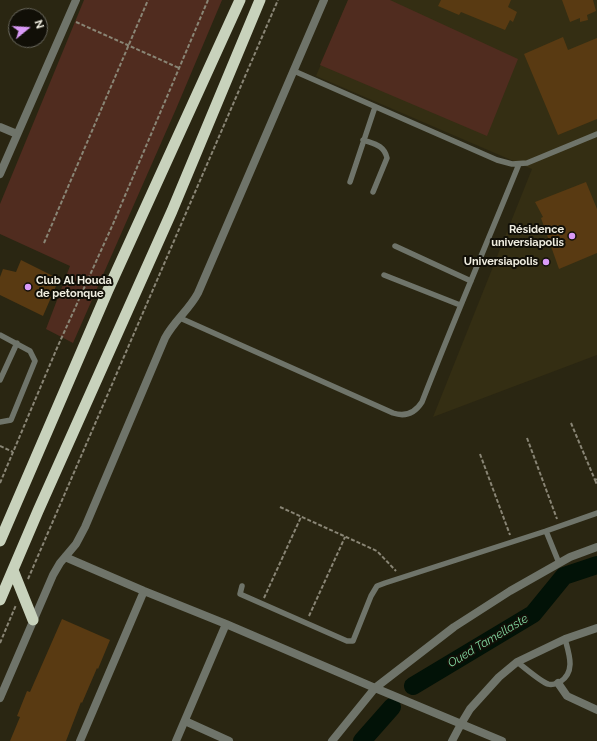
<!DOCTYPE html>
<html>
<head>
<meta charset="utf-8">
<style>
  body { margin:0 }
  #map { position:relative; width:597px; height:741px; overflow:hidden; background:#2a2612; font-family:Raleway,sans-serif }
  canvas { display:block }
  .north { position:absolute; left:8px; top:8px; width:40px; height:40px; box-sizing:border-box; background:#110f07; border:1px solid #6a685e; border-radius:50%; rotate:72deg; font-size:11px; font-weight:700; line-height:16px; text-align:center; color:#efede0 }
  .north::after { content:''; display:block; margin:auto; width:14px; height:18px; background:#da9af7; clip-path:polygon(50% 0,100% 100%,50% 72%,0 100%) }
</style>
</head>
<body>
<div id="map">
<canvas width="597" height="741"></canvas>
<div class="north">N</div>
</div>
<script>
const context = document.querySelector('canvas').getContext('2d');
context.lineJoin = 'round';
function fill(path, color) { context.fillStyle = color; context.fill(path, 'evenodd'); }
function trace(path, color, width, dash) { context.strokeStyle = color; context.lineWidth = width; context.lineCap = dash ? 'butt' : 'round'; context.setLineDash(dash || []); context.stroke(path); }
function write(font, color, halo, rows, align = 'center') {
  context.font = font + ' Raleway,sans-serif'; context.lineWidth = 4; context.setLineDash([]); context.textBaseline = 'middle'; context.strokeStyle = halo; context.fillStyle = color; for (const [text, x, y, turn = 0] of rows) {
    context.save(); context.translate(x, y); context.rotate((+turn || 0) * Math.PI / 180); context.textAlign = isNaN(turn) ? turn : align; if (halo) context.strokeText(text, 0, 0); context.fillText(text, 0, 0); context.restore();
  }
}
fill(new Path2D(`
  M 348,0 L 597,0 L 597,355 L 433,417 L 532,169 L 316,76 Z`), '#342e13');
fill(new Path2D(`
  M 84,0 L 222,0 L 176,109 L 73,343 L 46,329 L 70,266 L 0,234 L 0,204 Z
  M 348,0 L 390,0 L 518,59 L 487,136 L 320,65 Z`), '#502c1f');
trace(new Path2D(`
  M 413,686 L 533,614 L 564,576 L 597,565
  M 362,741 L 392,707`), '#021207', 18);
fill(new Path2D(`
  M 441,0 L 511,0 L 508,7 L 517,12 L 513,22 L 510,20 L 505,30 L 461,12 L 459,15 L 438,6 Z
  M 562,0 L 593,0 L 596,11 L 587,15 L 588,20 L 580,22 L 580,18 L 570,22 Z
  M 563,37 L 568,50 L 597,38 L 597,119 L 558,135 L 524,54 Z
  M 586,182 L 597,209 L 597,253 L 559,269 L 541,218 L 543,217 L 535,202 Z
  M 21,260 L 59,279 L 43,316 L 0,295 L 0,277 L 3,269 L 16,272 Z
  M 62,619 L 110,640 L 98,669 L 97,668 L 82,703 L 81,702 L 66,741 L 10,741 L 20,717 L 17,716 L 27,691 L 30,692 Z`), '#593a12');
trace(new Path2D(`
  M 76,22 L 179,68
  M 44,243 L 148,0
  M 571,423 L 595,480 L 597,479
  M 527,438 L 557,519
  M 0,446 L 13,452
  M 480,454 L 510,535
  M 595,480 L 597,485
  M 0,483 L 57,348 L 113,224 L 208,0
  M 280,507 L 377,551 L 396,571
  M 28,579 L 278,0
  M 264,598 L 301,517
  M 309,616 L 345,537
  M 0,643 L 16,605`), '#898575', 2, [4, 2]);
trace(new Path2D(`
  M 294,71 L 497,160 L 512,164 L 527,163 L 597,134
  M 363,140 C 374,144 384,145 387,158 L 373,192
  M 350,182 L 375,107
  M 395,246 L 471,281
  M 384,275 L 460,305
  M 180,318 L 393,413 C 405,417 415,413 422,402 C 453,322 487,243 519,164
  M 0,335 L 30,351 L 35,361 L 11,420 L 0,422
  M 0,380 L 17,343
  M 546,531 L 597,513
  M 242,586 L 240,594 L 347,641 L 353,641 L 371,596 L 377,586 L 385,583 L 546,531 L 559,563
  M 517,662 C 524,667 541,682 548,684 C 551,685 557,684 560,682 C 576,672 569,654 565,639`), '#6f746a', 5.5);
trace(new Path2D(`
  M 0,127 L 17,134
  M 0,174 L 76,0
  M 65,557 L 144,591 L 226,624 L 375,688 L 502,741
  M 558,683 L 567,696 L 597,710
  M 0,698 L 53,575 L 60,563 L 76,544 L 85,527 L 165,338 C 174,321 189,310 198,293 L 324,0
  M 185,721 L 229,741
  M 80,741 L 144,591
  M 176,741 L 226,624
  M 332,741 L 375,688 L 454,627 L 510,591 L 570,557 L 597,547
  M 452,741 L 461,724 L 470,709 L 499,677 L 517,662 L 565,639 L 597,628`), '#6f746a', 8);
trace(new Path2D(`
  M 0,541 L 108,290 L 240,0
  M 13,570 L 33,620
  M 0,600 L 38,511 L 172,211 L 260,0`), '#c8d2bc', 11);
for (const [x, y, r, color] of [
  [572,236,4,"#da9af7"],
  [546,262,4,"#da9af7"],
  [28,287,4,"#da9af7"]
]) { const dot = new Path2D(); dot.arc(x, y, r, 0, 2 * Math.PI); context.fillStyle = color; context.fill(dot); trace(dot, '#110f07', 1.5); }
write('bold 11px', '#efede0', '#110f07', [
  ["Résidence",564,230],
  ["universiapolis",564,243],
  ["Universiapolis",538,262],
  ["Club Al Houda",36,281,"left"],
  ["de petonque",36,294,"left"]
], 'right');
write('italic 12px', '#82d9a1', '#110f07', [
  ["Oued Tamellaste",488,641,-31]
]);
</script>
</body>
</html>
